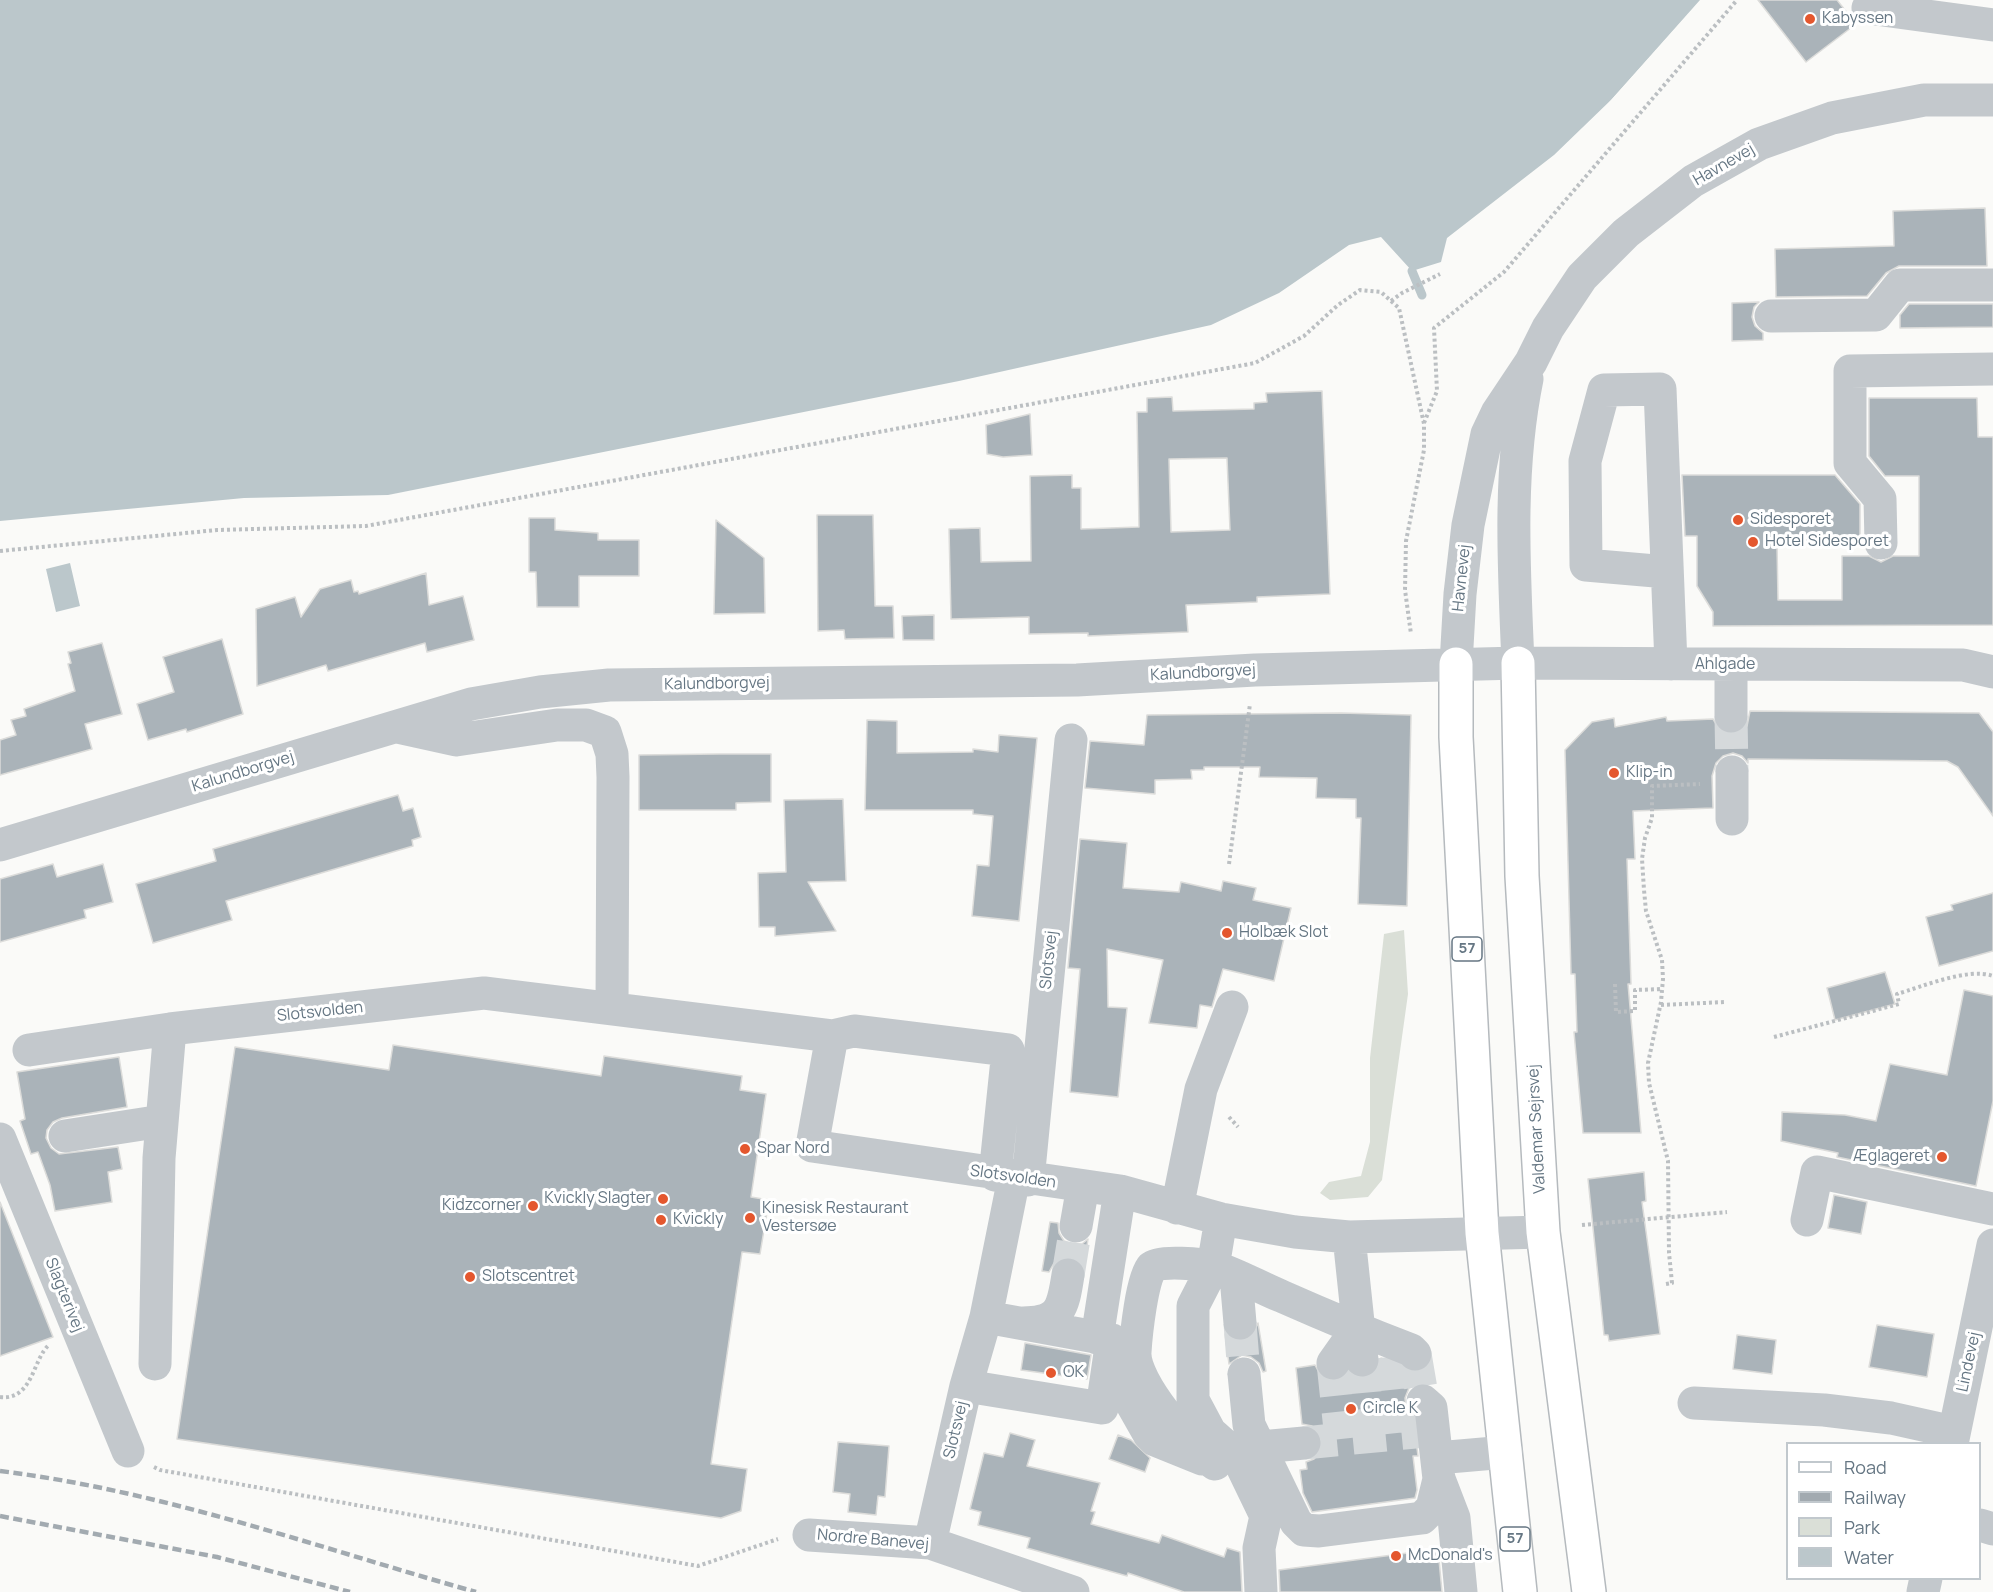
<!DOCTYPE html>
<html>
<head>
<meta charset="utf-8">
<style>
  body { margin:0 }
  #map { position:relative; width:1993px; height:1592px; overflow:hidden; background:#fafaf8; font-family:Manrope,sans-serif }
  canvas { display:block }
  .legend { position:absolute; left:1786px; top:1442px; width:195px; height:138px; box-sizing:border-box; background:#fff; border:2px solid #c1c8cd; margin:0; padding:8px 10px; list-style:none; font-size:18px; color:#657683 }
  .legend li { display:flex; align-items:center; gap:12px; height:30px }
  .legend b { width:30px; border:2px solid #c1c8cd }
</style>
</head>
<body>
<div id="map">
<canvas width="1993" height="1592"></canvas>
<ul class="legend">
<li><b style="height:8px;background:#fff"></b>Road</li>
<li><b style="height:8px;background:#a2aab0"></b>Railway</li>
<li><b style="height:16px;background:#dadfd7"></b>Park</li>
<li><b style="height:16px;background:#bbc7cb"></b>Water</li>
</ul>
</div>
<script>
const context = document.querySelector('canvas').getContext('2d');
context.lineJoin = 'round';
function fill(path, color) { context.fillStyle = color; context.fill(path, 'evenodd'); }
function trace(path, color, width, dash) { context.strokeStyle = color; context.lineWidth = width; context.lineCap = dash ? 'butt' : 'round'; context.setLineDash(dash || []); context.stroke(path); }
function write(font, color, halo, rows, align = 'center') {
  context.font = font + ' Manrope,sans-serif'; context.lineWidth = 6; context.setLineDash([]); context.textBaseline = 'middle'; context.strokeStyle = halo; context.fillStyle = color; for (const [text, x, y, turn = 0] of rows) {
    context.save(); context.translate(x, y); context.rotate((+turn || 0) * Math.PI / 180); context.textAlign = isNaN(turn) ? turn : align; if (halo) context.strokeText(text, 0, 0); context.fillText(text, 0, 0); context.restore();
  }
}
fill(new Path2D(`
  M 1404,930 L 1408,994 L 1382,1180 L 1368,1197 L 1330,1200 L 1320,1193 L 1329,1182 L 1361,1176 L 1370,1142 L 1370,1058 L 1384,934 Z`), '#dadfd7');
fill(new Path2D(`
  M 0,0 L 1700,0 L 1612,99 L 1554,155 L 1447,238 L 1441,262 L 1412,271 L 1381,237 L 1349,245 L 1279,293 L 1211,325 L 959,381 L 388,495 L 244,498 L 0,521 Z
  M 70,563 L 80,606 L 56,612 L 46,569 Z`), '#bbc7cb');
fill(new Path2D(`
  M 1701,0 L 1703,2 L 1598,117 L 1612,99 Z`), '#fafaf8');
trace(new Path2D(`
  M 1412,271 L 1422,295`), '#bbc7cb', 9);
const building = new Path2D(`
  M 1758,0 L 1837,0 L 1856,24 L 1806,62 Z
  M 1985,208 L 1987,266 L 1899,266 L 1886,273 L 1867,296 L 1776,297 L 1775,249 L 1894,246 L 1893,211 Z
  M 1759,302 L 1754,307 L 1752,317 L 1755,326 L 1763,333 L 1763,340 L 1732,341 L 1732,303 Z
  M 1909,304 L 1993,304 L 1993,327 L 1900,328 L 1900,315 Z
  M 1322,391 L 1330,594 L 1257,597 L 1257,602 L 1186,605 L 1188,632 L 1088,636 L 1088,633 L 1029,634 L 1029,617 L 951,619 L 949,529 L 980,528 L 981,562 L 1031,561 L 1030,476 L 1072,475 L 1072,488 L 1081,488 L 1081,529 L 1139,527 L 1137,412 L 1147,412 L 1147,398 L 1172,397 L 1173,411 L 1254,409 L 1254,403 L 1267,402 L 1266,393 ZM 1227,458 L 1230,530 L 1171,532 L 1169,459 Z
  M 1869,398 L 1977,398 L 1978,437 L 1993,437 L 1993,625 L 1713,626 L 1713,612 L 1697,586 L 1697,536 L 1685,536 L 1682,475 L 1835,475 L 1860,504 L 1860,543 L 1777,544 L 1778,600 L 1842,600 L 1842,556 L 1869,556 L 1881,562 L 1893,556 L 1919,556 L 1919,476 L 1885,476 L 1869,456 Z
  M 1030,414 L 1032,455 L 1003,457 L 987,454 L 986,425 Z
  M 817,515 L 873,515 L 875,606 L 893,606 L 894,638 L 845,639 L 844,630 L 818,631 Z
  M 529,518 L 555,518 L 555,530 L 598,533 L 598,540 L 639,540 L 639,576 L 579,576 L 579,607 L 537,607 L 536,572 L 529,572 Z
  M 716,520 L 764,558 L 765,613 L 714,614 Z
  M 426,573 L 429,605 L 463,596 L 474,640 L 427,652 L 425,643 L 328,671 L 326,665 L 257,686 L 256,609 L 295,597 L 301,617 L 320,589 L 351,580 L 354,592 L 358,591 L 359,594 Z
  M 934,615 L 934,640 L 903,640 L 902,616 Z
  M 222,639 L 243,714 L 187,732 L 186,729 L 148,740 L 137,704 L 174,692 L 163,657 Z
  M 102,643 L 122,714 L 85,724 L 92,749 L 0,775 L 0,740 L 16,735 L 11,720 L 26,716 L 24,709 L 75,691 L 68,664 L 71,663 L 68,652 Z
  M 1750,711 L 1979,713 L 1993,732 L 1993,816 L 1958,767 L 1947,761 L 1748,759 L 1748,763 L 1742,756 L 1733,753 L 1723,756 L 1716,763 L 1712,776 L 1713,808 L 1633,811 L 1635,859 L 1627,859 L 1631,984 L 1628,984 L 1641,1133 L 1583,1133 L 1574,1032 L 1577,1032 L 1575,974 L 1571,974 L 1565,750 L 1592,722 L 1614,718 L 1615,727 L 1666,717 L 1667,721 L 1713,719 L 1721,732 L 1732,735 L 1740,732 L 1747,726 Z
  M 1341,713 L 1411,715 L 1407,906 L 1358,904 L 1361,818 L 1356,818 L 1356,799 L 1316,798 L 1317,778 L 1259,777 L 1260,767 L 1204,767 L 1204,770 L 1191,770 L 1192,779 L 1155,780 L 1155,794 L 1085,788 L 1090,741 L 1144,745 L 1147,715 Z
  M 867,720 L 897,721 L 897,753 L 973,752 L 973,749 L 998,752 L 999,735 L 1037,738 L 1019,921 L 972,916 L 977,865 L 989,866 L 993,816 L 973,814 L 973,810 L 865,810 Z
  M 719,754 L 771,754 L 771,802 L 736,803 L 736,810 L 639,810 L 639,755 Z
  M 398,795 L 403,811 L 413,808 L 421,837 L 412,840 L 413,846 L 226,901 L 232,920 L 153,943 L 136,884 L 216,861 L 213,849 Z
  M 843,799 L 846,881 L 808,882 L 836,931 L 775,936 L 775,927 L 759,927 L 758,873 L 786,872 L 784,800 Z
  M 1080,839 L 1127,843 L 1123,888 L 1179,892 L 1181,882 L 1221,891 L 1223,881 L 1256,888 L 1253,900 L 1291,908 L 1274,981 L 1223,969 L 1212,1007 L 1200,1005 L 1197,1028 L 1149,1023 L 1163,960 L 1107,949 L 1108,1007 L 1127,1008 L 1118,1097 L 1070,1092 L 1080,969 L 1068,968 Z
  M 53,864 L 57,877 L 103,864 L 113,902 L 84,910 L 86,918 L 0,942 L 0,879 Z
  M 1993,893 L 1993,951 L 1939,966 L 1926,917 L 1953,910 L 1951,905 Z
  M 1885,972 L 1895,1004 L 1835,1020 L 1827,988 Z
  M 1964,990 L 1993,996 L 1993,1101 L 1976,1186 L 1837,1157 L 1838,1153 L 1781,1141 L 1782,1112 L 1845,1115 L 1876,1121 L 1890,1064 L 1947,1075 Z
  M 393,1045 L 601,1076 L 604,1056 L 742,1076 L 740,1090 L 766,1094 L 751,1197 L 769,1200 L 760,1254 L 742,1252 L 711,1464 L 747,1469 L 741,1511 L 721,1518 L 177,1439 L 235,1047 L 389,1070 Z
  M 119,1057 L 127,1107 L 62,1118 L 53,1122 L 47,1130 L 46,1138 L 51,1148 L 59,1154 L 118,1147 L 122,1169 L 108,1172 L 112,1202 L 55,1211 L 50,1185 L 38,1152 L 31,1154 L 20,1121 L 25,1119 L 17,1072 Z
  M 1644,1172 L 1646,1201 L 1642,1202 L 1660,1334 L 1609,1341 L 1608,1335 L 1604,1335 L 1588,1179 Z
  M 1834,1195 L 1867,1202 L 1861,1234 L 1828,1228 Z
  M 0,1202 L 53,1337 L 0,1356 Z
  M 1050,1222 L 1058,1223 L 1059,1233 L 1064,1241 L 1072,1244 L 1082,1244 L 1088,1239 L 1084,1266 L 1072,1257 L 1062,1257 L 1054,1263 L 1049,1272 L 1042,1271 Z
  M 1258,1323 L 1266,1371 L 1263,1372 L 1259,1363 L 1251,1357 L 1242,1355 L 1229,1364 L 1225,1334 L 1233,1340 L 1242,1342 L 1251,1338 Z
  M 1877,1325 L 1934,1334 L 1927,1377 L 1869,1367 Z
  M 1737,1335 L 1776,1340 L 1772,1374 L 1733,1369 Z
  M 1025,1343 L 1091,1355 L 1087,1379 L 1021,1370 Z
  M 1381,1358 L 1410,1372 L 1420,1372 L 1421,1383 L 1409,1388 L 1405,1398 L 1406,1408 L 1413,1417 L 1418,1456 L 1413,1456 L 1417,1490 L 1415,1498 L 1312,1512 L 1303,1493 L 1300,1470 L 1307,1469 L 1306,1462 L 1314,1459 L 1321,1451 L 1323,1441 L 1320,1433 L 1312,1426 L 1302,1424 L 1296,1368 L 1315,1365 L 1322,1378 L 1331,1382 L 1341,1380 L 1349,1373 L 1355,1377 L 1365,1379 L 1373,1375 L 1379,1368 Z
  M 1010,1433 L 1035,1440 L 1027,1466 L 1100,1483 L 1091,1511 L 1095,1512 L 1091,1524 L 1159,1543 L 1162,1535 L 1224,1557 L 1227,1548 L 1240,1552 L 1242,1592 L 1184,1592 L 1128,1573 L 1127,1576 L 1027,1548 L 1030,1538 L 978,1525 L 981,1512 L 970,1509 L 984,1453 L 1003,1457 Z
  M 1118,1435 L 1131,1440 L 1150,1458 L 1145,1472 L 1109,1459 Z
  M 838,1442 L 889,1446 L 885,1497 L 878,1496 L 876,1515 L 848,1512 L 850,1494 L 833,1492 Z
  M 1438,1549 L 1442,1592 L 1280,1592 L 1279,1570 Z`);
fill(building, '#aab3b9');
trace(building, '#dcdcda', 1.5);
trace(new Path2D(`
  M 1731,716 L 1732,772
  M 1068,1275 L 1076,1226
  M 1240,1323 L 1244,1374
  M 1415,1354 L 1423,1401
  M 1389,1357 L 1397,1433
  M 1362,1360 L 1369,1436
  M 1333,1363 L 1341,1439
  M 1304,1443 L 1426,1431`), '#d5d9db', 33, [33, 16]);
const major = new Path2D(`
  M 1518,663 L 1522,876 L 1543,1232 L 1589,1592
  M 1456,664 L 1456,737 L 1482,1233 L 1520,1592`);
trace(major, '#b5babe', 36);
trace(new Path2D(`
  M 1391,301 L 1402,293 L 1440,274
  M 1424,423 L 1437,391 L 1434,328 L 1504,272 L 1737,0
  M 0,551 L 217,530 L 366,526 L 1255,363 L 1304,336 L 1338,305 L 1360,290 L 1381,292 L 1399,308 L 1424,424 L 1424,450 L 1406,541 L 1405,590 L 1411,634
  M 1229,864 L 1250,704
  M 1615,984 L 1616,1012 L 1635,1011 L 1635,990 L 1662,989
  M 1661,1005 L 1725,1002
  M 1774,1037 L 1899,1004 L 1897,994 C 1921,987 1969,967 1993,976
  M 1229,1117 L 1238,1127
  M 1582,1225 L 1727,1212
  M 1666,1284 L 1672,1283 L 1669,1253 L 1668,1161 L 1649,1083 L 1648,1063 L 1661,1002 L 1663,979 L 1662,960 L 1646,911 L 1644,890 L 1642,859 L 1645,838 L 1652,818 L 1652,786 L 1700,784
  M 0,1397 C 33,1401 33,1358 49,1345
  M 154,1467 L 160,1470 L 698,1566 L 778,1539`), '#bbbfc2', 4, [3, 3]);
trace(new Path2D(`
  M 1868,8 L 1993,25
  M 1771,316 L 1876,315 L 1900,285 L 1993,285
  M 1881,543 L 1880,499 L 1850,463 L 1850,371 L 1993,369
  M 1667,572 L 1586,565 L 1585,461 L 1604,390 L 1660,389 L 1671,664
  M 1518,663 C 1514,568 1508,472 1527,379
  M 1456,664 L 1460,594 L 1468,525 L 1487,434 L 1497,413 L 1531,362 L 1548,328 L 1582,277 L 1626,233 L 1693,181 L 1759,144 L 1832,118 L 1924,100 L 1993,100
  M 1731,665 L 1731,716
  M 397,727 L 456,740 L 557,725 L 586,725 L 605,732 L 612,754 L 613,777 L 612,1007
  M 1732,772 L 1732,819
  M 0,845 L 471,704 L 540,692 L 609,685 L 1077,680 L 1255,670 L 1518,663 L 1963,665 L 1993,672
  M 832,1036 L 854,1031 L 1008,1050 L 995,1175
  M 29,1050 L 170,1029 L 484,993 L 832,1036 L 812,1146 L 1120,1191 L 1221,1219 L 1295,1232 L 1349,1237 L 1543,1232
  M 65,1136 L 162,1121
  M 0,1139 L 128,1451
  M 1028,1180 L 1071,740
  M 1177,1208 L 1201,1089 L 1232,1007
  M 1221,1219 L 1213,1267 L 1193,1306 L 1193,1400 L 1210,1432 L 1237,1456 L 1266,1516 L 1259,1548 L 1261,1592
  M 1807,1220 L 1817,1172 L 1993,1209
  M 1076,1226 L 1083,1186
  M 1349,1237 L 1362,1360
  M 1236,1277 L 1240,1323
  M 1023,1323 C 1061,1323 1063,1307 1068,1275
  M 1097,1338 L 1120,1191
  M 1135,1356 L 1128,1397 L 1149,1434 L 1155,1440 L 1202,1459
  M 1333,1363 L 1357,1329
  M 155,1364 L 159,1158 L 170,1029
  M 1244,1374 L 1249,1425 L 1296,1522 L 1304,1530 L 1319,1531 L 1422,1518 L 1432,1508 L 1439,1479
  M 966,1386 L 1102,1408 L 1112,1340 L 986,1317
  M 1423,1401 L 1431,1408 L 1439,1479 L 1454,1518 L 1461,1592
  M 1694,1403 L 1824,1410 L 1891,1418 L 1954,1432
  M 1952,1444 L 1993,1245
  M 1242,1454 L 1261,1447 L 1304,1443
  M 1437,1458 L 1506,1452
  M 1215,1464 C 1190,1448 1133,1382 1135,1352 C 1136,1336 1142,1277 1152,1267 C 1159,1260 1203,1264 1214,1267 C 1237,1274 1259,1287 1281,1296 C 1324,1315 1367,1333 1411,1350 L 1415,1354
  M 1980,1525 L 1993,1529
  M 809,1535 L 930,1543 L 1073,1592
  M 930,1543 L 966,1386 L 986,1317 L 1014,1178
  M 1923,1592 L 1926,1578`), '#c3c8cc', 33);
trace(major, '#fff', 33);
trace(new Path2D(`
  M 0,1471 C 163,1491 319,1548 476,1592
  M 0,1516 L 217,1557 L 350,1592`), '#a2aab0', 4.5, [9, 4.5]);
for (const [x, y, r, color] of [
  [1810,19,6,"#e4572e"],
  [1738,520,6,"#e4572e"],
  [1753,542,6,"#e4572e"],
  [1614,773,6,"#e4572e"],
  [1227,933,6,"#e4572e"],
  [745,1149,6,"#e4572e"],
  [1942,1157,6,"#e4572e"],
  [663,1199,6,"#e4572e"],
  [533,1206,6,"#e4572e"],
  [750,1218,6,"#e4572e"],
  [661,1220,6,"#e4572e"],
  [470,1277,6,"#e4572e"],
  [1051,1373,6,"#e4572e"],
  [1351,1409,6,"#e4572e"],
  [1396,1556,6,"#e4572e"]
]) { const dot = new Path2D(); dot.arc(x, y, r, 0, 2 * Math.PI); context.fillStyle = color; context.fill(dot); trace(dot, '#fff', 2); }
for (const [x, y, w] of [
  [1467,949,30],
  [1515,1539,30]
]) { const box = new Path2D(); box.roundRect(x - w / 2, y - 12, w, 24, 4.5); context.fillStyle = '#fff'; context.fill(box); trace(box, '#657683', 1.5); }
write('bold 15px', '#657683', null, [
  ["57",1467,949],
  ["57",1515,1539]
]);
write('16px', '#657683', '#fff', [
  ["Kabyssen",1822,19],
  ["Sidesporet",1750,520],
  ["Hotel Sidesporet",1765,542],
  ["Klip-in",1626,773],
  ["Holbæk Slot",1239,933],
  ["Spar Nord",757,1149],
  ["Æglageret",1930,1157,"right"],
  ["Kvickly Slagter",651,1199,"right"],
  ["Kidzcorner",521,1206,"right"],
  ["Kinesisk Restaurant",762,1209],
  ["Vestersøe",762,1227],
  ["Kvickly",673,1220],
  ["Slotscentret",482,1277],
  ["OK",1063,1373],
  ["Circle K",1363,1409],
  ["McDonald's",1408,1556]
], 'left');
write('16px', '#657683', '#fff', [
  ["Havnevej",1724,165,-30],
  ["Havnevej",1462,578,-84],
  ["Ahlgade",1725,665],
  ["Kalundborgvej",1203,673,-3],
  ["Kalundborgvej",717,684,-1],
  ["Kalundborgvej",243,772,-17],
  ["Slotsvej",1049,960,-84],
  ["Slotsvolden",320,1012,-6],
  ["Valdemar Sejrsvej",1537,1129,-93],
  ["Slotsvolden",1013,1177,8],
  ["Slagterivej",64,1295,68],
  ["Lindevej",1969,1362,-78],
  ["Slotsvej",956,1430,-77],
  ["Nordre Banevej",873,1540,5]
]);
</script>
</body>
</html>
